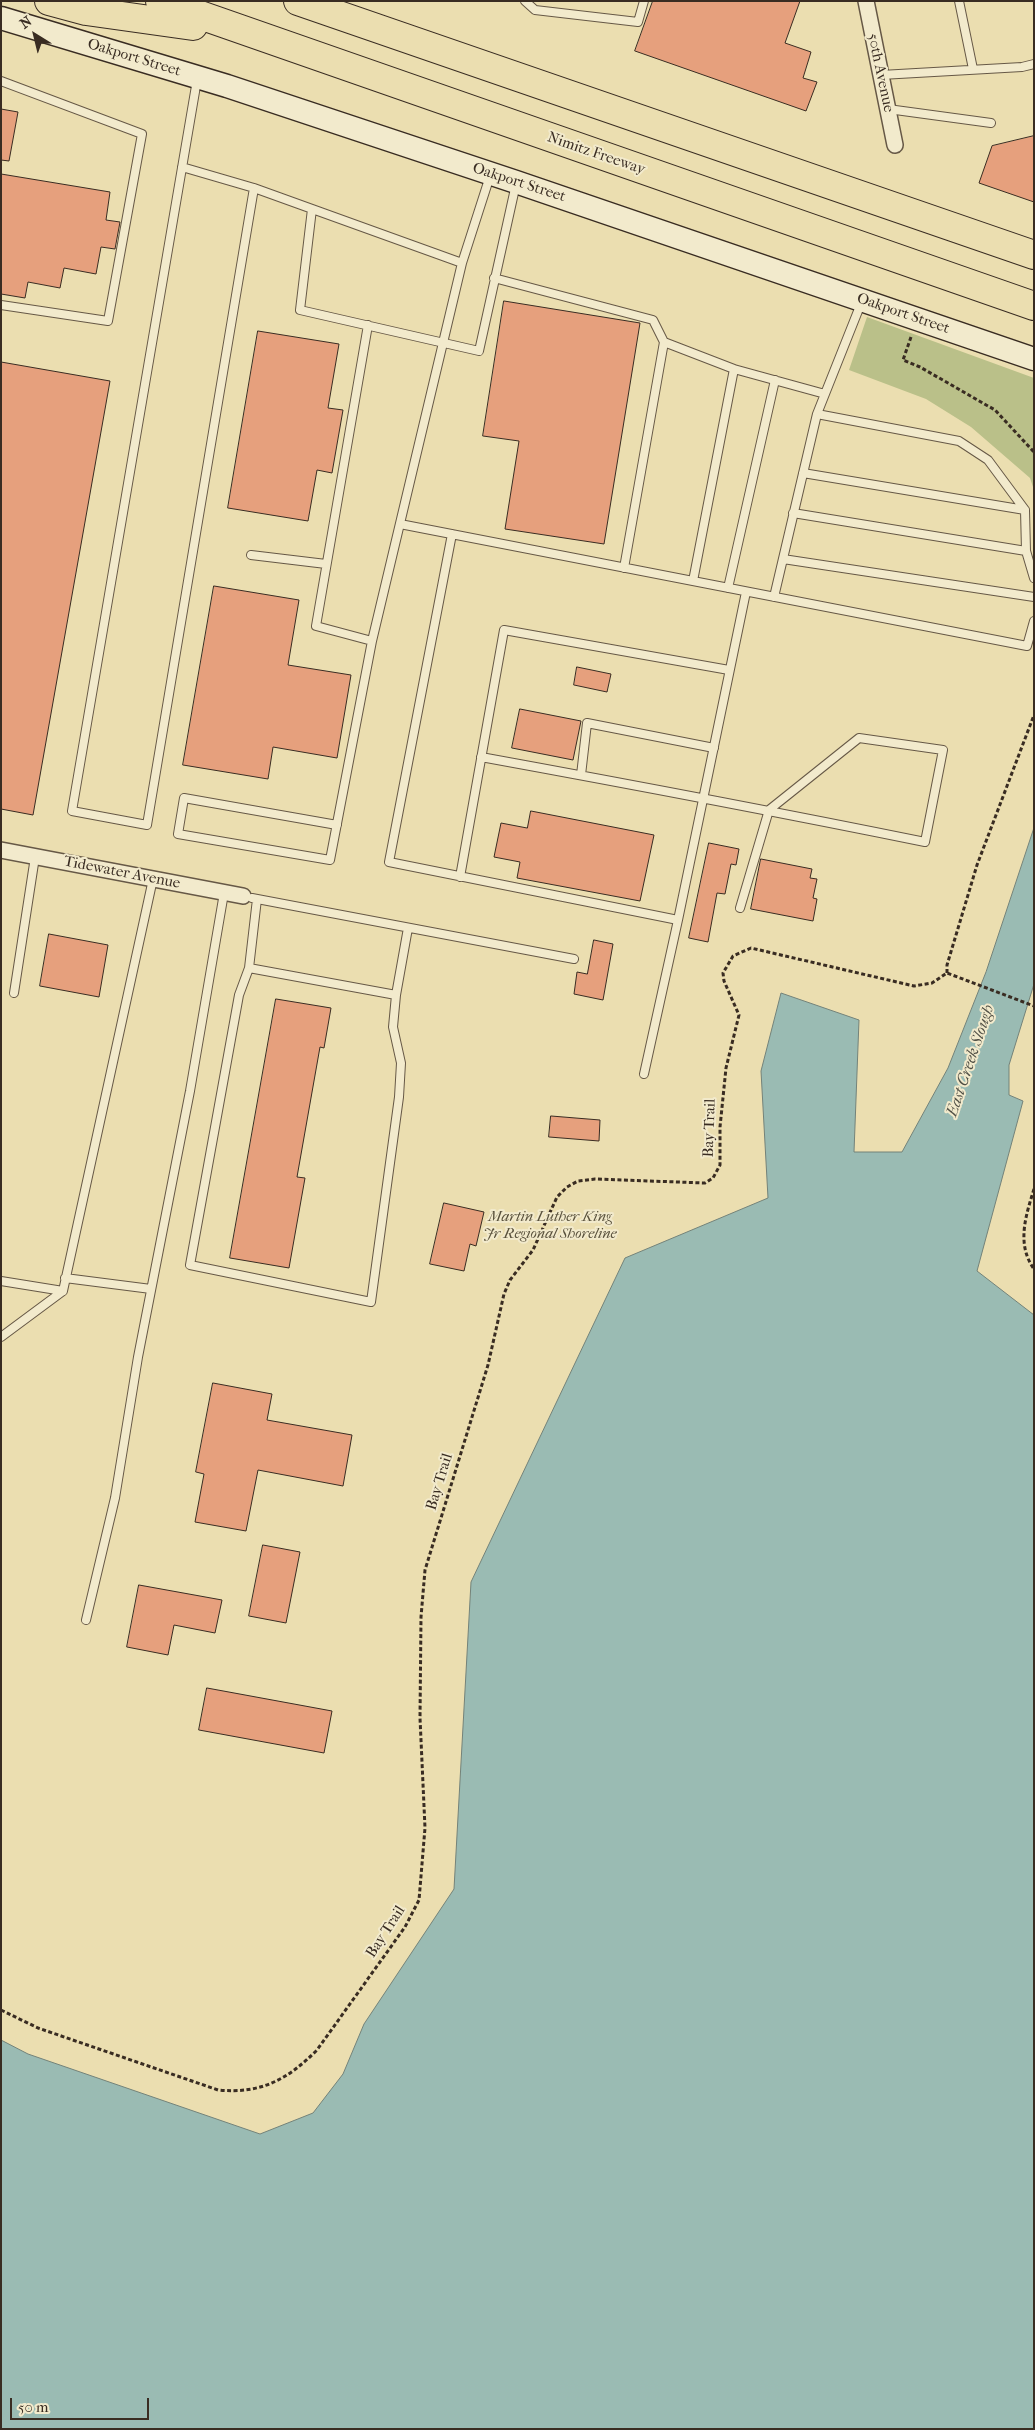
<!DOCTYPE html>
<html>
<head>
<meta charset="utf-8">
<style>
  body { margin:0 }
  #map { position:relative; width:1035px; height:2430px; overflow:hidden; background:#ebdeb0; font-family:"IM FELL French Canon",serif }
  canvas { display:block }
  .frame { position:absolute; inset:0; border:2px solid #392c22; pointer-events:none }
  .north { position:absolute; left:10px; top:10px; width:50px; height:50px; -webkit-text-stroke:4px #f2eacc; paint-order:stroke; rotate:324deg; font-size:14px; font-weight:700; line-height:20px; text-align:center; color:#392c22 }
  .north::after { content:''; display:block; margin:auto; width:18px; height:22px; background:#392c22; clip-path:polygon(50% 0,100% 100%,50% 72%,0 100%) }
  .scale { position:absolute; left:10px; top:2398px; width:139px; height:22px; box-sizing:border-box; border:2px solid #392c22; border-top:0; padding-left:6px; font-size:15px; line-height:18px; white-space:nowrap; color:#392c22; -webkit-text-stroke:4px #f2eacc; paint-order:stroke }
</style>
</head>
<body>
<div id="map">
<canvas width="1035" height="2430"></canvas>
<div class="frame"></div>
<div class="north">N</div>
<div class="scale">50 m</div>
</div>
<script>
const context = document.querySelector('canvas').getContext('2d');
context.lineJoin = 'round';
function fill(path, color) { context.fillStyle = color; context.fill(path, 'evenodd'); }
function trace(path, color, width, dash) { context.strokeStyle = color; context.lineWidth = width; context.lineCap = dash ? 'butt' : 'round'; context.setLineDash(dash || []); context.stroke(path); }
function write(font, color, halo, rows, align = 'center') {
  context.font = font + ' "IM FELL French Canon",serif'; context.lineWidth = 4; context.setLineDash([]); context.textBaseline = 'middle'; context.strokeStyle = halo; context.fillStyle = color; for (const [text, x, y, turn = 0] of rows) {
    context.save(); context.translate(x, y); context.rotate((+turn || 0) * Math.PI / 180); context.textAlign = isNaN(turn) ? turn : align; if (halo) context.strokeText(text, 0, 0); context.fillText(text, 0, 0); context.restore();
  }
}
fill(new Path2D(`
  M 867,317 L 1034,378 L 1034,490 L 1030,478 L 971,427 L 926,399 L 849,370 Z`), '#bac089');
const water = new Path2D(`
  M 1034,828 L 1034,984 L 1009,1065 L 1009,1095 L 1023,1101 L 977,1271 L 1034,1315 L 1034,2429 L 1,2429 L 1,2040 L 28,2054 L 260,2134 L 313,2113 L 343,2074 L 364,2024 L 454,1889 L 471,1582 L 625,1258 L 768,1198 L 761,1071 L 781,993 L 859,1020 L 854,1152 L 902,1152 L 948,1068 L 986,972 Z`);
fill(water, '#9abbb3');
trace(water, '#738279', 1);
const building = new Path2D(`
  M 653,1 L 800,1 L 785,43 L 811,52 L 803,78 L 817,82 L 806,111 L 635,51 Z
  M 1,109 L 18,112 L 9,161 L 1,160 Z
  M 1034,136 L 1034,202 L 979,183 L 992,146 Z
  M 1,174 L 110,192 L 106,220 L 120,222 L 115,249 L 101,247 L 96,274 L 64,268 L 60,288 L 28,282 L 25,298 L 1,294 Z
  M 504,301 L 640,323 L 604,544 L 505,529 L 519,441 L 483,436 Z
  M 258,331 L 339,344 L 328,408 L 343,410 L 332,473 L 317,470 L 308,521 L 228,508 Z
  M 1,362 L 110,381 L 33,815 L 1,809 Z
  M 214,586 L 299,600 L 288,665 L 351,675 L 337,758 L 273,747 L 268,779 L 183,765 Z
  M 577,667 L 611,674 L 607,692 L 574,685 Z
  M 520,709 L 581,721 L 573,760 L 512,748 Z
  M 531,811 L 654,835 L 640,901 L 517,878 L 520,862 L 494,857 L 501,823 L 527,828 Z
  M 709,843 L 739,849 L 736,865 L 731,864 L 725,894 L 717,893 L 708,942 L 689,938 Z
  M 761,859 L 812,869 L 810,878 L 817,879 L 813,898 L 817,899 L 813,921 L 751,909 Z
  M 49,934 L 108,945 L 99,997 L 40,986 Z
  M 594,940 L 613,944 L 603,1000 L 574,994 L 577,972 L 587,974 Z
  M 276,999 L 331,1008 L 324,1048 L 320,1047 L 297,1177 L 305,1178 L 289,1268 L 230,1258 Z
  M 551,1116 L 600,1120 L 599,1141 L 549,1137 Z
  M 444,1203 L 484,1212 L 476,1246 L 470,1244 L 464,1271 L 430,1264 Z
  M 213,1383 L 272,1394 L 267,1420 L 352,1435 L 343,1486 L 258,1470 L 246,1531 L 195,1522 L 204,1474 L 196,1472 Z
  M 263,1545 L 300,1552 L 286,1623 L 249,1616 Z
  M 139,1585 L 222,1600 L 215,1633 L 174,1625 L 168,1655 L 127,1647 Z
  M 207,1688 L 332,1711 L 324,1753 L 199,1730 Z`);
fill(building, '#e6a07d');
trace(building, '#392c22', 1);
const lane = new Path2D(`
  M 525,1 L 535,10 L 638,22 L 644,1
  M 959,1 L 973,69
  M 881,75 L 1022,67 L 1034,64
  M 197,80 L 72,811 L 147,825 L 254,188
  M 1,81 L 142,134 L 108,321 L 1,305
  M 888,109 L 991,123
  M 182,167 L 254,188 L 462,263 L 490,176
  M 312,209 L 300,310 L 479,351 L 516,184
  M 494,278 L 653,320 L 664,342
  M 862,301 L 817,414 L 959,441 L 988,460 L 1025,510 L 1026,551 L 1034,578
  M 368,325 L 316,626 L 372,641
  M 803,473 L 1025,510
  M 793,513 L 1026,551
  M 400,524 L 1027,646 L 1034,621
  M 452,534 L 389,862 L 678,920 L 746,592
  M 251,555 L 326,564
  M 783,559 L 1034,597
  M 624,568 L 664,342 L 734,369
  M 693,581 L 734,369 L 825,394
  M 728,588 L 775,380
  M 774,597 L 817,414
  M 481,757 C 629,784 777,812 925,842 L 943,750 L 859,738 L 769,810 L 740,908
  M 581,775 L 587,723 L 714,748
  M 337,825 L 184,798 L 178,834 L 330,860 L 372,641 L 462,263
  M 460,877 L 504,630 L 729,670
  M 252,898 L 574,959
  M 257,899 L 249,968 L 239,995 L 190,1265 L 371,1302 L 399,1097 L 401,1063 L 393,1027 L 396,995 L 408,928
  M 249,968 L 396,995
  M 14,993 L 35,857
  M 644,1074 L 678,920
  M 65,1278 L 151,1289
  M 1,1281 L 63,1291
  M 1,1337 L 63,1291 L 153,879
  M 86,1620 L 115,1498 L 138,1357 L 190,1091 L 224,893`);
const street = new Path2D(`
  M 866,1 L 895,145
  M 1,850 L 243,896`);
const secondary = new Path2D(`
  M 1,18 L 227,86 L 516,182 L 1034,359`);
const highway = new Path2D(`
  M 49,1 L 86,11 L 193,26
  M 160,1 L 1034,306
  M 298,1 L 1034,255`);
trace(lane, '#665846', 10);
trace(street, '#665846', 18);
trace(secondary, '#392c22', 25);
trace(highway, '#392c22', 30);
trace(new Path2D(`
  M 911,337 L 903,360 L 920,367 L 995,410 L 1034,452
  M 947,973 L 947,965 L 977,865 L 1034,715
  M 1034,1189 C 1026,1215 1016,1244 1034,1269
  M 1,2010 L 38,2028 L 218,2090 C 261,2094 287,2080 317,2050 L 405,1927 L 419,1900 L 425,1828 L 420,1718 L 421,1617 L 425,1570 L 488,1365 L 504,1294 L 510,1280 L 533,1250 L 557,1197 L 567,1187 L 578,1181 L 595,1179 L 705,1183 L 713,1178 L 720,1165 L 720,1127 L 726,1068 L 739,1015 L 724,981 L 723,973 L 733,956 L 751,948 L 914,986 L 932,983 L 947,973 L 1034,1006`), '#392c22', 3, [4, 2.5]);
trace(lane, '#f2eacc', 8);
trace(street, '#f2eacc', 15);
trace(secondary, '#f2eacc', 22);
trace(highway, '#ebdeb0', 28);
write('15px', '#392c22', '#f2eacc', [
  ["Oakport Street",134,58,17],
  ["50th Avenue",880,73,78],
  ["Nimitz Freeway",596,154,19],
  ["Oakport Street",519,183,18],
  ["Oakport Street",903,314,19],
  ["Tidewater Avenue",122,873,11],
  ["Bay Trail",710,1128,-88],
  ["Bay Trail",440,1482,-73],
  ["Bay Trail",386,1932,-57]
]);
write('italic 15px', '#59513c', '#f2eacc', [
  ["Martin Luther King",550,1217],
  ["Jr Regional Shoreline",550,1234]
]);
write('italic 16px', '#515046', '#f2eacc', [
  ["East Creek Slough",971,1061,-71]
]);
</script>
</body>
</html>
